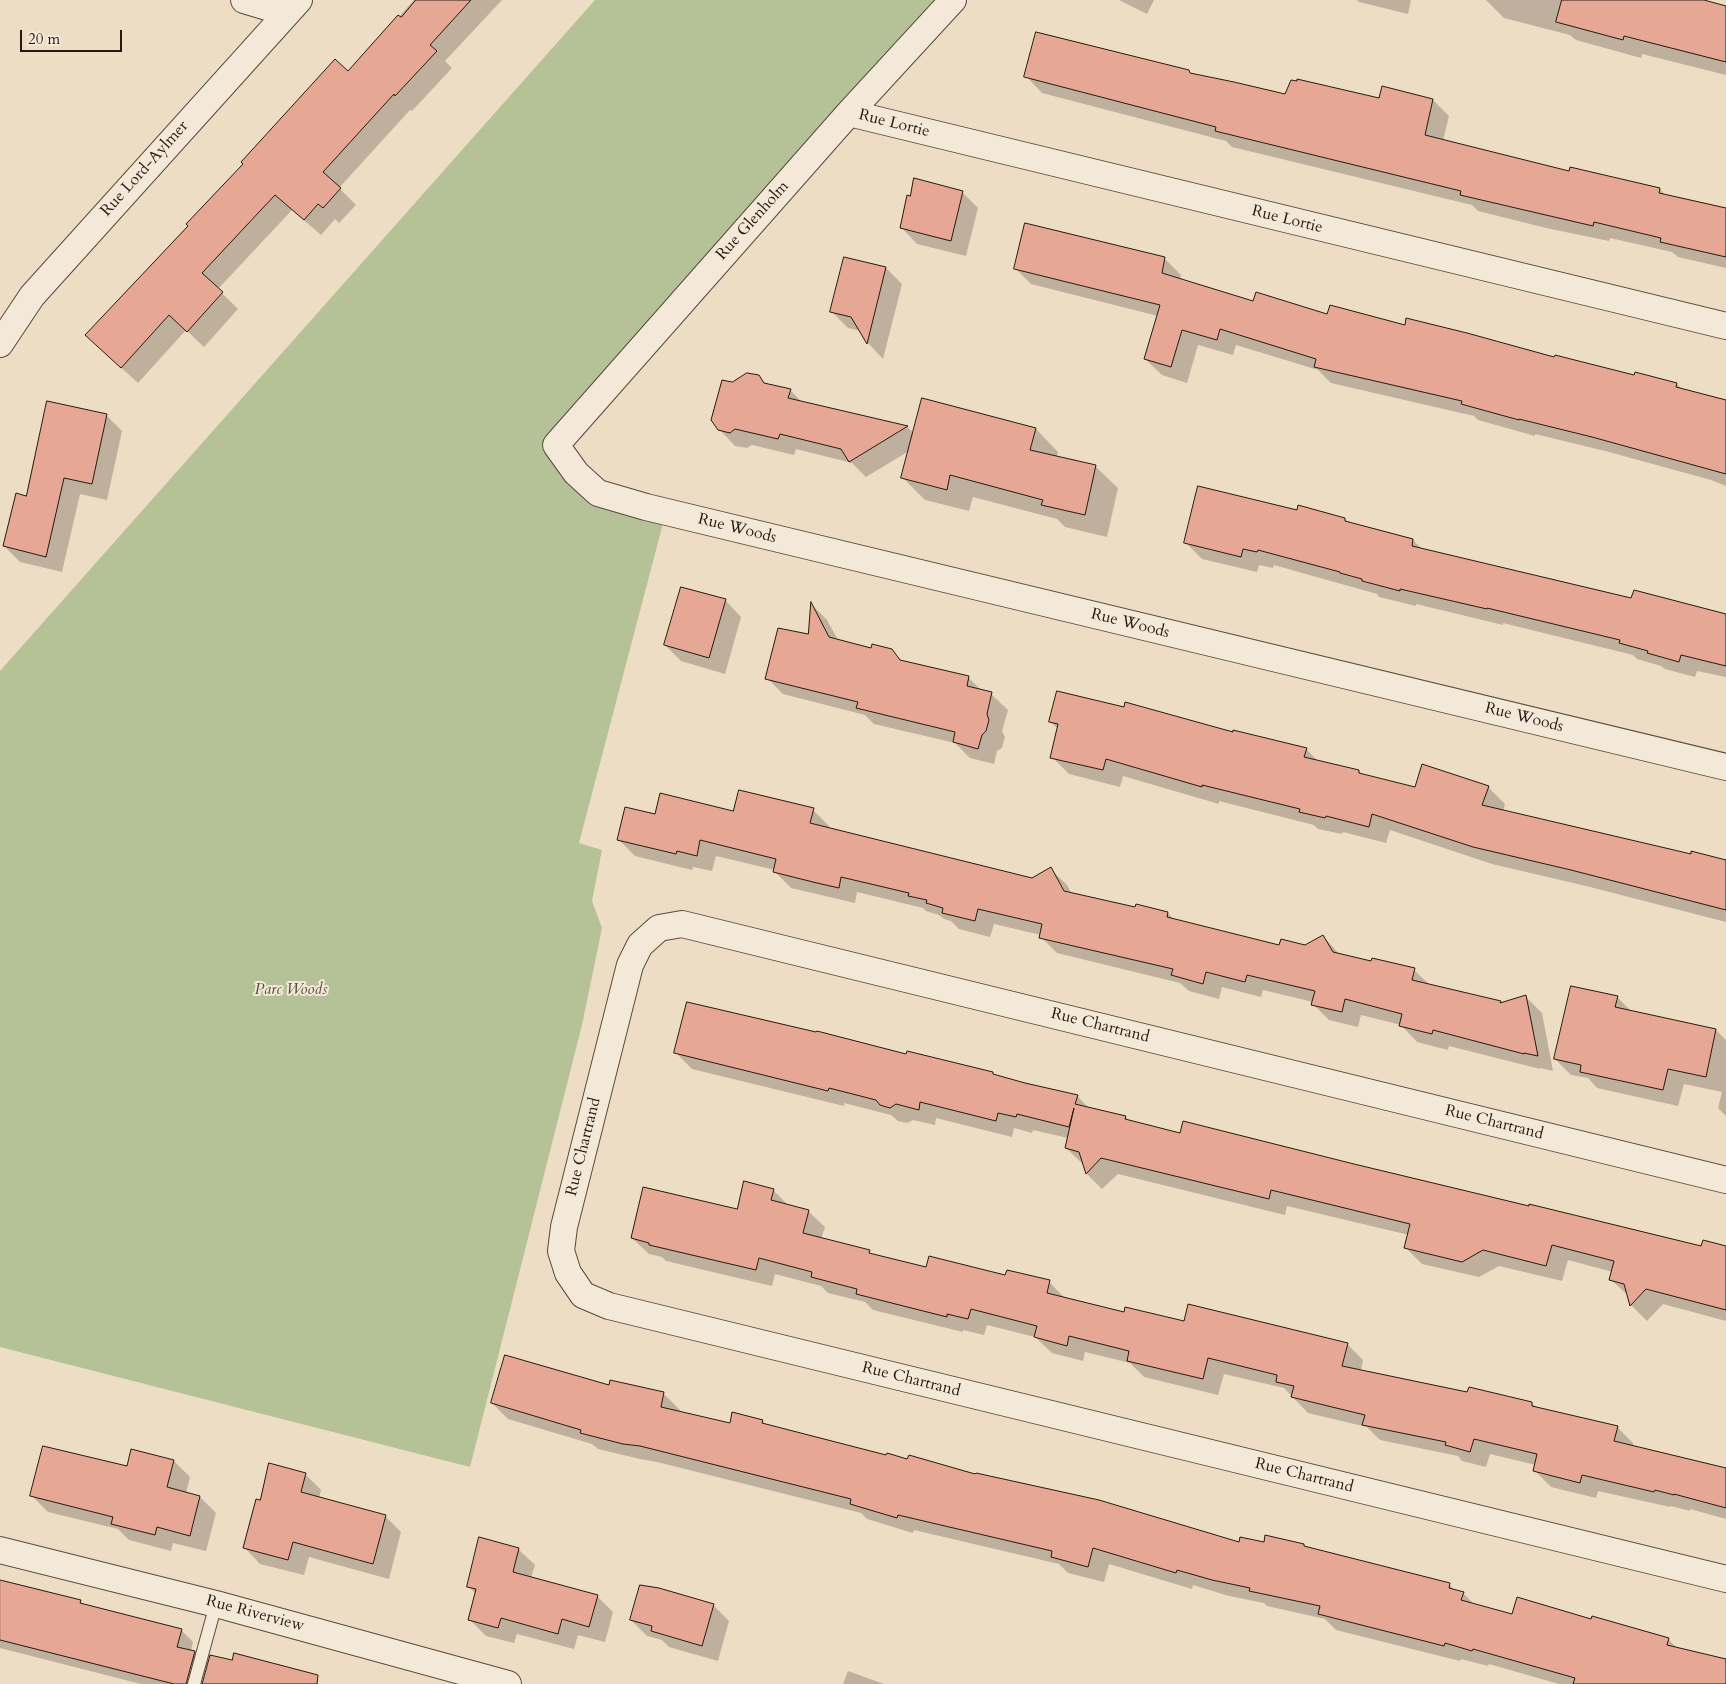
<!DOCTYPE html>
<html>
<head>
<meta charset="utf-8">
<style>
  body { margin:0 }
  #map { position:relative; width:1726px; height:1684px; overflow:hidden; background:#eeddc5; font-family:Cardo,serif }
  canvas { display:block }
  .scale { position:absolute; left:20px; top:30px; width:102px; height:22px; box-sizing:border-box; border:2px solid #26190f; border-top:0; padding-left:6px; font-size:15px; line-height:18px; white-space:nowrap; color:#26190f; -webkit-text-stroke:4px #f4e9d9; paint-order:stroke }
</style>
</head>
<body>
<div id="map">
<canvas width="1726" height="1684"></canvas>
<div class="scale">20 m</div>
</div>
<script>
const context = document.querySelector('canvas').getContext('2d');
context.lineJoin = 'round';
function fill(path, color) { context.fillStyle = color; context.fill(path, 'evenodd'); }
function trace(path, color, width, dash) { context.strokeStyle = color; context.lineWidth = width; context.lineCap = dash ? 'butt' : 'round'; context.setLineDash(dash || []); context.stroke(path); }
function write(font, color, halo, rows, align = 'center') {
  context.font = font + ' Cardo,serif'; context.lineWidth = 4; context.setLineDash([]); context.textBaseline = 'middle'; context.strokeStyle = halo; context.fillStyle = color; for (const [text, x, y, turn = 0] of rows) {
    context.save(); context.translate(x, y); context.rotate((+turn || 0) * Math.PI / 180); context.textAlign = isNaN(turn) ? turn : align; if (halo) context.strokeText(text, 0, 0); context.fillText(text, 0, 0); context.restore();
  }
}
fill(new Path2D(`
  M 595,0 L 953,0 L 556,445 L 576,473 L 666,512 L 579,843 L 602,850 L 592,901 L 602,928 L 582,1025 L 470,1467 L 0,1347 L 0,671 Z`), '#b5c297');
fill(new Path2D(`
  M 414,0 L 502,0 L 445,61 L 452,68 L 412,111 L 410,110 L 339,188 L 356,205 L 339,223 L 335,219 L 321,235 L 292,210 L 218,289 L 238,309 L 204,347 L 186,330 L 138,383 L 103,351 L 348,73 Z
  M 1119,0 L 1154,0 L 1147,14 Z
  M 1357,0 L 1411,0 L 1408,14 L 1359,2 Z
  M 1486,0 L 1699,0 L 1726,10 L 1726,75 L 1642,54 L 1641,58 L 1576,40 L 1570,35 L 1504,18 Z
  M 1191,75 L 1286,96 L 1380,100 L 1433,100 L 1449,116 L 1443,141 L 1570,172 L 1660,189 L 1666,196 L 1726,210 L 1726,268 L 1678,257 L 1672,252 L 1610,238 L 1609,241 L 1546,228 L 1478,211 L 1472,205 L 1232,147 L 1226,141 L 1042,93 L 1026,76 Z
  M 962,192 L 978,208 L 966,256 L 917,244 L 901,227 Z
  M 1165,259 L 1181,275 L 1180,280 L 1254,302 L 1406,327 L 1677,384 L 1683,390 L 1726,400 L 1726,486 L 1711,480 L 1609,452 L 1535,434 L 1535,436 L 1478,420 L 1474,416 L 1331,383 L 1318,370 L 1236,345 L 1233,355 L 1198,345 L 1187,383 L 1162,375 L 1145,359 L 1158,316 L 1031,284 L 1015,268 Z
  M 886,268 L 902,284 L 883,359 L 868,343 L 861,331 L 848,328 L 832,312 Z
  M 758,376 L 766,385 L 790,390 L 802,402 L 907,427 L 914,433 L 1036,429 L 1058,452 L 1057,457 L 1095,466 L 1118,488 L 1107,537 L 1065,527 L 1057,519 L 973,497 L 969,511 L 925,500 L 902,477 L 909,451 L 866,477 L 852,463 L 796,449 L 794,455 L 752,445 L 747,448 L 735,446 L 719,429 L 733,384 Z
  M 106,415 L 122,431 L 107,500 L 80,494 L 62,572 L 20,562 L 4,546 L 27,497 Z
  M 1298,512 L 1345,519 L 1349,523 L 1413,540 L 1423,550 L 1726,622 L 1726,677 L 1697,671 L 1695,677 L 1665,669 L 1661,666 L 1637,659 L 1633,655 L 1503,623 L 1503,625 L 1416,604 L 1416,606 L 1379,597 L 1377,594 L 1274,565 L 1273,568 L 1259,565 L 1257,572 L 1202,559 L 1186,543 Z
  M 725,600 L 741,617 L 725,674 L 681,661 L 665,645 Z
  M 812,605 L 827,620 L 838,640 L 872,649 L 891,650 L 903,662 L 968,677 L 982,691 L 991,694 L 1008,710 L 1002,731 L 1005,737 L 1002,748 L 997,751 L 994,764 L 970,758 L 955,743 L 874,724 L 865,715 L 783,694 L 767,678 L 809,635 Z
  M 1051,722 L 1233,734 L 1306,749 L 1319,762 L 1358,771 L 1363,775 L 1416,788 L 1488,787 L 1505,804 L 1503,811 L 1692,856 L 1726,861 L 1726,922 L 1590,887 L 1492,864 L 1390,830 L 1386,843 L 1343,832 L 1342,834 L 1318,829 L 1314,825 L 1219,801 L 1219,804 L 1123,776 L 1120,787 L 1069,774 L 1052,757 L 1058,729 Z
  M 813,810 L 829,826 L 829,829 L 1032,879 L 1050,869 L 1067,885 L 1072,894 L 1136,909 L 1168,913 L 1175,921 L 1280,946 L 1305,946 L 1323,936 L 1340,955 L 1414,970 L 1430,985 L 1500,1002 L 1502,1004 L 1526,997 L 1542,1013 L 1553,1071 L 1540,1068 L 1540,1069 L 1449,1046 L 1448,1050 L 1417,1042 L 1401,1025 L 1361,1015 L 1358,1027 L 1329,1020 L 1313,1004 L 1313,1002 L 1263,990 L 1261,997 L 1222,987 L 1219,999 L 1189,991 L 1180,983 L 1057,953 L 1041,937 L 1041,935 L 994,924 L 990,937 L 959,929 L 951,921 L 944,919 L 939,915 L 926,911 L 923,908 L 857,892 L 855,903 L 791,888 L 775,872 L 775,870 L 716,856 L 712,871 L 693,867 L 692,870 L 635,856 L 619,840 L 655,816 Z
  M 1617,997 L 1632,1012 L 1716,1030 L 1726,1040 L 1726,1116 L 1718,1108 L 1722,1092 L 1684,1084 L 1678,1106 L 1597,1088 L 1588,1078 L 1571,1075 L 1555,1059 Z
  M 676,1053 L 907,1056 L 992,1073 L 994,1075 L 1077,1096 L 1089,1108 L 1125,1117 L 1130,1121 L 1181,1134 L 1353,1165 L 1702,1248 L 1726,1247 L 1726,1321 L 1663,1304 L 1647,1321 L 1631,1305 L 1629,1296 L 1611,1280 L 1613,1272 L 1568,1260 L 1562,1281 L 1499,1266 L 1479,1277 L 1422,1264 L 1406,1248 L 1409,1235 L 1287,1206 L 1285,1215 L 1118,1174 L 1102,1189 L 1087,1174 L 1084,1165 L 1066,1148 L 1068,1138 L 1033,1130 L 1032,1133 L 1014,1128 L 1012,1137 L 936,1118 L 935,1125 L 913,1120 L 907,1123 L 898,1121 L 891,1115 L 844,1103 L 844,1106 L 692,1069 Z
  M 773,1190 L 789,1206 L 808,1211 L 825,1227 L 821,1239 L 869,1251 L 873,1256 L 927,1269 L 1049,1282 L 1065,1298 L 1125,1314 L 1347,1344 L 1363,1360 L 1361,1371 L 1468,1394 L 1532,1403 L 1537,1408 L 1617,1427 L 1633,1443 L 1633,1446 L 1726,1469 L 1726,1519 L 1690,1509 L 1690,1511 L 1671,1506 L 1670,1507 L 1598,1491 L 1596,1498 L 1551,1487 L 1535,1471 L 1536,1465 L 1490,1454 L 1486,1467 L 1462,1461 L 1458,1456 L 1380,1440 L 1367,1427 L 1308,1413 L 1284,1388 L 1224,1374 L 1218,1395 L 1144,1377 L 1130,1363 L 1085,1352 L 1083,1361 L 1052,1353 L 1035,1337 L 987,1325 L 984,1335 L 963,1330 L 963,1332 L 873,1310 L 865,1302 L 828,1293 L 821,1286 L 775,1274 L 772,1286 L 666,1261 L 662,1257 L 649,1254 L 632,1238 L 738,1211 Z
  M 611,1381 L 664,1394 L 680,1410 L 679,1412 L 730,1425 L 762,1421 L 767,1426 L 887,1456 L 976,1476 L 1240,1544 L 1303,1545 L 1307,1548 L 1449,1584 L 1455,1591 L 1463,1593 L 1475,1605 L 1513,1616 L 1592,1620 L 1668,1639 L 1678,1649 L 1726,1661 L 1726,1684 L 1559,1684 L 1489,1664 L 1488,1666 L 1461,1659 L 1460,1661 L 1336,1630 L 1325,1619 L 1267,1606 L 1264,1603 L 1229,1596 L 1193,1585 L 1192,1589 L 1109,1564 L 1104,1582 L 1068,1573 L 1059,1564 L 914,1530 L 913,1533 L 867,1519 L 861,1513 L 657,1462 L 640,1459 L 598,1449 L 592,1444 L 508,1419 L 492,1403 L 610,1386 Z
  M 132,1450 L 174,1461 L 190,1477 L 186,1493 L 200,1497 L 216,1513 L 206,1551 L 173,1543 L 171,1551 L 129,1540 L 118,1529 L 48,1512 L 32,1496 L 128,1468 Z
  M 305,1474 L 321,1490 L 319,1499 L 385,1516 L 401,1532 L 389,1579 L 309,1557 L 304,1575 L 260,1564 L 244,1547 L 261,1502 Z
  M 518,1549 L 535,1565 L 531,1578 L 597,1596 L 613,1612 L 605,1642 L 578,1635 L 574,1649 L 517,1634 L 514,1643 L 486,1636 L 470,1620 L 476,1594 L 468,1586 Z
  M 0,1581 L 80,1601 L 85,1606 L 181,1630 L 193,1642 L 191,1651 L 194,1652 L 206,1664 L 200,1684 L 141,1684 L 0,1648 Z
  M 713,1605 L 729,1621 L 718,1661 L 669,1647 L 662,1640 L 647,1636 L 631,1620 Z
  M 848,1671 L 884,1684 L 843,1684 Z`), '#0003');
const building = new Path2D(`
  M 416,0 L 471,0 L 430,45 L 437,51 L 395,96 L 394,94 L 323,172 L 341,188 L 323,208 L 318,204 L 304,220 L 275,195 L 202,273 L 223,292 L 187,332 L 169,315 L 121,368 L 85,335 L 188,226 L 186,224 L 243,164 L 241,162 L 335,59 L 348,71 L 398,15 L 401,17 Z
  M 1562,0 L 1704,0 L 1726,6 L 1726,62 L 1624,36 L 1623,40 L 1556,22 Z
  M 1036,32 L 1189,70 L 1190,73 L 1234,82 L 1285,94 L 1291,80 L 1297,81 L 1297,79 L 1379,98 L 1382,86 L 1433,99 L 1425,135 L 1569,171 L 1570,167 L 1660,188 L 1659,193 L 1726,208 L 1726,257 L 1660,242 L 1661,238 L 1594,222 L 1593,226 L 1460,195 L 1461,191 L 1215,131 L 1216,127 L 1024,77 Z
  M 914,178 L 963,191 L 951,241 L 900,228 L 907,195 L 910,196 Z
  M 1025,223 L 1165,257 L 1162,273 L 1253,301 L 1256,292 L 1327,314 L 1330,305 L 1405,325 L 1406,318 L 1467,333 L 1554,357 L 1555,355 L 1634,375 L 1635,372 L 1677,383 L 1676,387 L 1726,400 L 1726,474 L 1592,437 L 1519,419 L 1519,420 L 1461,404 L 1462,401 L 1314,367 L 1316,359 L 1220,329 L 1217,340 L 1182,330 L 1171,367 L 1144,359 L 1160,305 L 1014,269 Z
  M 844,257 L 886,267 L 867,344 L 851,317 L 830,312 Z
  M 747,373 L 759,375 L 764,383 L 791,389 L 788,398 L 908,426 L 849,462 L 841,449 L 780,434 L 778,439 L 735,429 L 730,433 L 718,430 L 711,420 L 722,380 L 732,382 Z
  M 922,398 L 1036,428 L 1030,450 L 1096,465 L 1085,515 L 1041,505 L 1043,500 L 950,475 L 947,490 L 901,478 Z
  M 47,401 L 107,414 L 92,484 L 64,478 L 46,557 L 3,546 L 16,493 L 26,496 Z
  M 1198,486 L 1297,510 L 1298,505 L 1345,518 L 1345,521 L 1413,539 L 1412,546 L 1631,598 L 1634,590 L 1726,614 L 1726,666 L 1681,655 L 1679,662 L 1647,653 L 1648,651 L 1619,643 L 1620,640 L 1487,608 L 1487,609 L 1400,589 L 1400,591 L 1362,581 L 1362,579 L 1340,573 L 1340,572 L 1258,550 L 1257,552 L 1243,549 L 1241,557 L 1184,543 Z
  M 681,587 L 726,599 L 709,658 L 664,645 Z
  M 811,602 L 829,637 L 871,648 L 872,644 L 892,649 L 900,660 L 969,676 L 967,686 L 992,692 L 987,714 L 989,720 L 986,731 L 982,735 L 978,749 L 953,742 L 955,732 L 856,708 L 858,702 L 765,679 L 778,628 L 808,634 Z
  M 1057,691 L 1124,707 L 1125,702 L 1233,732 L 1233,730 L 1307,748 L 1304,757 L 1359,770 L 1359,773 L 1415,787 L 1422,764 L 1489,786 L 1482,805 L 1691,854 L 1691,851 L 1726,860 L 1726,910 L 1571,870 L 1473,847 L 1372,814 L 1369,827 L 1326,816 L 1325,818 L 1299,812 L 1300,809 L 1202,785 L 1202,787 L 1106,759 L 1103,770 L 1050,758 L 1058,724 L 1049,722 Z
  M 739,790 L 814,808 L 810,823 L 1032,878 L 1051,867 L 1064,891 L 1135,907 L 1136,904 L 1168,912 L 1167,917 L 1279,945 L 1281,939 L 1305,945 L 1323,935 L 1333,952 L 1371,961 L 1372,958 L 1415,968 L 1412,980 L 1501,1001 L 1500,1003 L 1526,995 L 1538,1056 L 1524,1053 L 1524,1054 L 1433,1030 L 1432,1034 L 1399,1026 L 1402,1014 L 1345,999 L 1342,1012 L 1311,1005 L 1315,991 L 1247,975 L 1245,982 L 1206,972 L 1203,984 L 1171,975 L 1173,969 L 1039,938 L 1042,924 L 978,909 L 975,921 L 942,913 L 943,908 L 926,903 L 927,900 L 908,896 L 909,893 L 841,877 L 839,888 L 817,883 L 773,872 L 776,859 L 700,840 L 697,856 L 677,851 L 676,854 L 617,840 L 625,807 L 655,814 L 660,793 L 733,811 Z
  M 1571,986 L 1618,996 L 1615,1007 L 1716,1029 L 1706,1077 L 1668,1069 L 1663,1090 L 1580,1072 L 1581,1065 L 1554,1059 Z
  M 687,1002 L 816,1032 L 817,1031 L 906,1054 L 907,1051 L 993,1072 L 993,1074 L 1025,1083 L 1078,1095 L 1075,1104 L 1126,1116 L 1125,1119 L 1180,1133 L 1183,1121 L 1354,1164 L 1529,1206 L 1529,1204 L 1701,1246 L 1703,1240 L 1726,1246 L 1726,1310 L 1646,1289 L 1630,1306 L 1624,1284 L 1609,1280 L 1614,1261 L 1552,1245 L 1546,1266 L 1483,1250 L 1462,1262 L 1404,1248 L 1410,1224 L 1271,1190 L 1269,1199 L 1101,1158 L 1086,1174 L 1079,1152 L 1065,1148 L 1074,1108 L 1069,1127 L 1017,1114 L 1016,1117 L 998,1113 L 996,1121 L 920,1102 L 919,1110 L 896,1104 L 890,1108 L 880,1105 L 876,1100 L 829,1088 L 828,1091 L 674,1053 Z
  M 744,1181 L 774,1189 L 771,1200 L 809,1210 L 803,1233 L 870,1250 L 869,1253 L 926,1267 L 929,1256 L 1005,1275 L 1007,1270 L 1050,1280 L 1047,1293 L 1124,1312 L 1125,1307 L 1184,1321 L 1188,1304 L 1348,1343 L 1342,1366 L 1467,1392 L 1469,1387 L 1532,1402 L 1532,1406 L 1618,1426 L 1614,1441 L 1726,1468 L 1726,1508 L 1674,1494 L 1674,1495 L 1655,1490 L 1654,1492 L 1582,1475 L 1580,1483 L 1533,1471 L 1537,1454 L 1474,1439 L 1470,1452 L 1445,1445 L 1446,1442 L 1362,1425 L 1365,1415 L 1291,1397 L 1294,1386 L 1276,1382 L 1277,1375 L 1208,1358 L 1203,1379 L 1127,1361 L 1129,1351 L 1069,1336 L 1067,1346 L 1034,1337 L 1037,1326 L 971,1309 L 968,1319 L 947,1314 L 947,1317 L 856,1294 L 857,1289 L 811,1277 L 812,1272 L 759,1258 L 756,1270 L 649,1245 L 649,1243 L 631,1238 L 643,1187 L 737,1209 Z
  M 505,1355 L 609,1385 L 610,1380 L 664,1392 L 661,1407 L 730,1423 L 732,1412 L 763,1420 L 762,1423 L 886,1455 L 887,1453 L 907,1459 L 909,1455 L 975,1474 L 976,1473 L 1099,1500 L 1239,1542 L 1240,1537 L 1264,1542 L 1265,1535 L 1304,1544 L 1304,1546 L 1450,1583 L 1449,1588 L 1464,1592 L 1461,1600 L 1512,1614 L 1517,1597 L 1591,1619 L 1592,1616 L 1669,1638 L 1667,1645 L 1726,1659 L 1726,1684 L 1573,1684 L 1575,1678 L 1473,1649 L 1472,1651 L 1445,1643 L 1444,1646 L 1318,1614 L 1320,1606 L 1249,1591 L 1250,1588 L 1212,1580 L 1177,1570 L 1176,1573 L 1093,1548 L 1088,1567 L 1051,1557 L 1052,1551 L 898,1515 L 897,1518 L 850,1504 L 851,1499 L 640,1446 L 623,1444 L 580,1433 L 581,1430 L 491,1403 Z
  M 43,1446 L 127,1466 L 131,1449 L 174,1460 L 167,1487 L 200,1496 L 190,1536 L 157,1527 L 155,1535 L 111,1524 L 113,1517 L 30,1496 Z
  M 269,1463 L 306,1473 L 301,1492 L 386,1515 L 373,1564 L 293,1542 L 288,1560 L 243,1548 L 256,1499 L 260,1500 Z
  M 479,1537 L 519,1548 L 513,1572 L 598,1595 L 589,1627 L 562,1619 L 558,1634 L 501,1618 L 498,1628 L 468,1620 L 476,1589 L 467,1587 Z
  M 0,1580 L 81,1600 L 80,1603 L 182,1629 L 177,1647 L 195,1651 L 186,1684 L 174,1684 L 0,1640 Z
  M 640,1585 L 659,1588 L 714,1604 L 702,1646 L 651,1631 L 652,1626 L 630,1620 Z
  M 234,1653 L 318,1675 L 317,1684 L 202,1684 L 210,1655 L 232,1660 Z`);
fill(building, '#e7a795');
trace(building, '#26190f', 1);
const service = new Path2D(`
  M 194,1684 L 216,1604`);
const minor = new Path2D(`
  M 244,0 L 287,13
  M 953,0 L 849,113 L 556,445 L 576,473 L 598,493 L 646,507 L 1726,767
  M 849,113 L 1726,326
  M 0,344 L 32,296 L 299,0
  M 1726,1180 L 682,924 L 659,928 L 640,945 L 630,965 L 564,1227 L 561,1251 L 568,1273 L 583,1295 L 609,1306 L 1726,1579
  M 0,1550 L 216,1604 L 508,1684`);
trace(service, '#584a3c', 14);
trace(minor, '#584a3c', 28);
trace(service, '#f4e9d9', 12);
trace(minor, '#f4e9d9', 26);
write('16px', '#26190f', '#f4e9d9', [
  ["Rue Lortie",894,124,14],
  ["Rue Lord-Aylmer",145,169,-48],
  ["Rue Lortie",1287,220,14],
  ["Rue Glenholm",753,221,-48],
  ["Rue Woods",737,529,14],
  ["Rue Woods",1130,624,14],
  ["Rue Woods",1524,718,14],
  ["Rue Chartrand",1100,1026,14],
  ["Rue Chartrand",1494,1123,14],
  ["Rue Chartrand",584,1147,-76],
  ["Rue Chartrand",911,1380,14],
  ["Rue Chartrand",1304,1476,14],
  ["Rue Riverview",255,1614,15]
]);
write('italic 16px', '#514c38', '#f4e9d9', [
  ["Parc Woods",291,990]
]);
</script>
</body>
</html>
